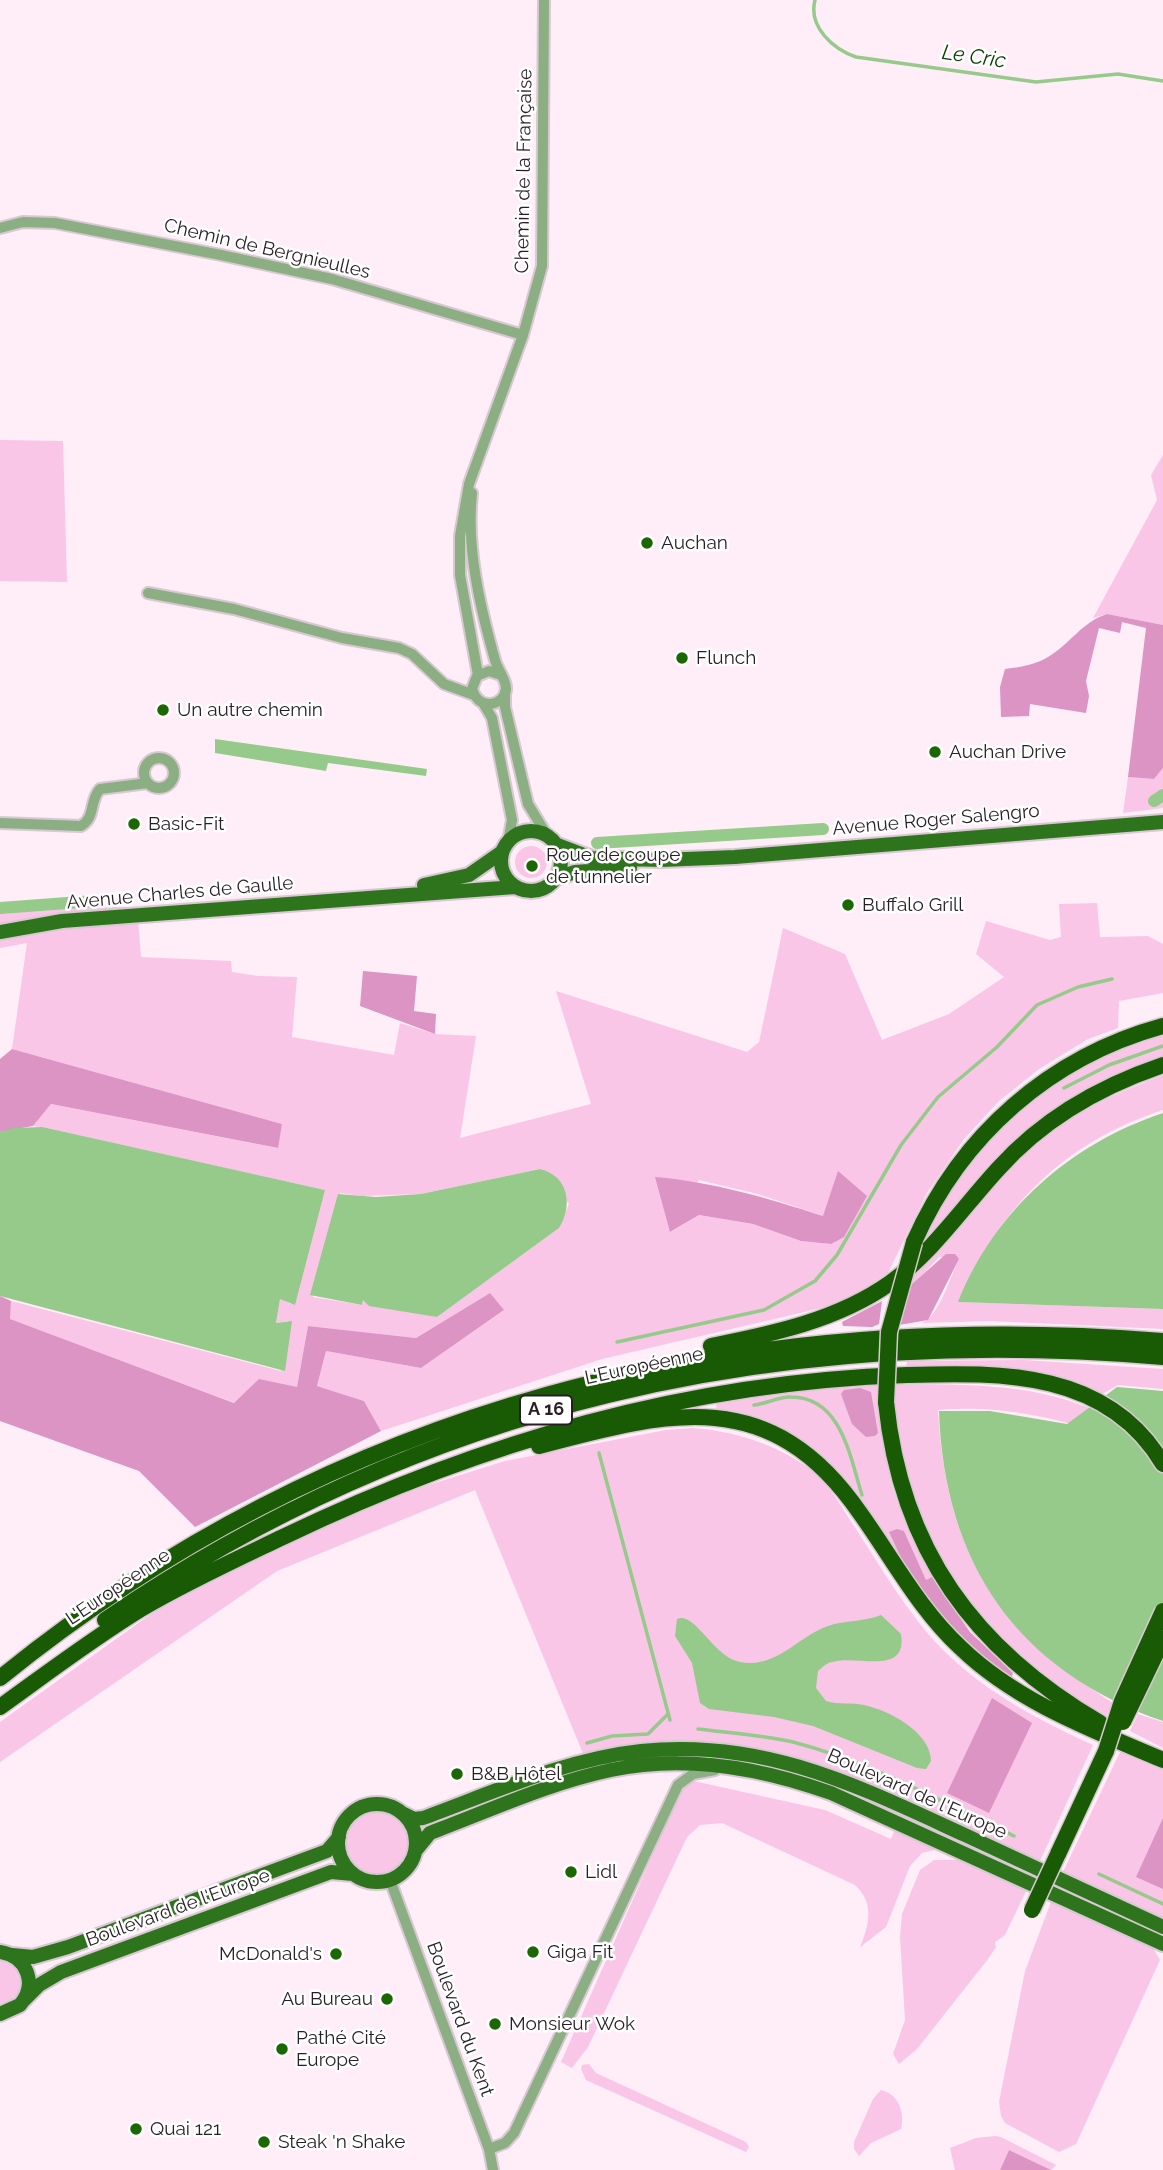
<!DOCTYPE html>
<html>
<head>
<meta charset="utf-8">
<style>
  body { margin:0 }
  canvas { display:block; background:#ffedf8 }
</style>
</head>
<body>
<canvas width="1163" height="2170"></canvas>
<script>
const context = document.querySelector('canvas').getContext('2d');
context.lineJoin = 'round';
function fill(path, color) { context.fillStyle = color; context.fill(path, 'evenodd'); }
function trace(path, color, width, dash) { context.strokeStyle = color; context.lineWidth = width; context.lineCap = dash ? 'butt' : 'round'; context.setLineDash(dash || []); context.stroke(path); }
function write(font, color, halo, rows, align = 'center') {
  context.font = font + ' Raleway,sans-serif'; context.lineWidth = 5; context.setLineDash([]); context.textBaseline = 'middle'; context.strokeStyle = halo; context.fillStyle = color; for (const [text, x, y, turn = 0] of rows) {
    context.save(); context.translate(x, y); context.rotate((+turn || 0) * Math.PI / 180); context.textAlign = isNaN(turn) ? turn : align; if (halo) context.strokeText(text, 0, 0); context.fillText(text, 0, 0); context.restore();
  }
}
fill(new Path2D(`
  M 0,440 L 63,441 L 67,582 L 0,581 Z
  M 1163,455 L 1163,625 L 1107,614 L 1093,618 L 1157,500 L 1151,475 Z
  M 1163,768 L 1163,808 L 1123,813 L 1128,777 L 1154,779 Z
  M515 862a16 16 0 1 1 32 0a16 16 0 1 1-32 0Z
  M 1097,903 L 1100,937 L 1148,936 L 1163,944 L 1163,993 L 1119,1001 L 1118,1028 L 1088,1039 L 1039,1069 L 999,1101 L 964,1139 L 927,1193 L 888,1273 L 843,1303 L 602,1359 L 381,1431 L 364,1401 L 317,1386 L 326,1351 L 421,1368 L 503,1311 L 490,1293 L 416,1338 L 308,1326 L 297,1387 L 235,1403 L 9,1319 L 11,1301 L 281,1371 L 288,1321 L 276,1323 L 280,1298 L 291,1304 L 298,1289 L 325,1190 L 33,1126 L 51,1104 L 277,1148 L 282,1124 L 12,1049 L 27,943 L 0,948 L 0,913 L 69,907 L 137,907 L 141,957 L 231,961 L 232,972 L 258,976 L 297,977 L 292,1037 L 394,1055 L 400,1023 L 435,1034 L 476,1036 L 460,1138 L 591,1104 L 556,991 L 747,1052 L 759,1042 L 783,928 L 845,954 L 882,1040 L 949,1014 L 1004,977 L 976,954 L 986,921 L 1050,940 L 1061,937 L 1059,904 ZM 540,1169 L 544,1170 L 569,1204 L 559,1228 L 437,1317 L 363,1300 L 362,1305 L 313,1297 L 340,1193 L 362,1196 L 421,1194 ZM 699,1180 L 758,1194 L 823,1216 L 831,1244 L 801,1241 L 753,1224 L 699,1215 L 671,1232 Z
  M 1163,1032 L 1163,1058 L 1088,1090 L 917,1247 L 932,1216 L 967,1161 L 1024,1101 L 1095,1056 Z
  M 1163,1075 L 1163,1110 C 1064,1142 999,1208 959,1302 L 1163,1309 L 1163,1329 L 990,1321 L 922,1323 C 940,1315 950,1277 959,1259 L 939,1257 L 907,1292 C 910,1269 930,1259 945,1243 C 978,1208 1006,1166 1044,1136 C 1080,1108 1121,1092 1163,1075 Z
  M 1024,1360 L 1163,1369 L 1163,1389 L 1118,1385 L 1102,1394 C 1031,1368 981,1366 906,1368 L 907,1361 Z
  M 877,1382 C 882,1462 893,1507 932,1577 L 926,1580 L 904,1531 L 890,1532 L 915,1588 C 883,1536 852,1470 797,1439 C 772,1425 743,1418 716,1410 L 717,1400 Z
  M 893,1384 C 960,1385 1026,1382 1089,1408 L 1071,1424 C 1028,1412 982,1406 938,1410 C 946,1552 995,1626 1113,1703 L 1105,1719 C 1081,1702 1053,1687 1031,1668 C 940,1587 900,1506 893,1384 Z
  M 692,1428 C 734,1431 776,1444 810,1469 C 827,1481 841,1506 852,1523 C 881,1567 908,1615 945,1652 C 987,1693 1040,1721 1093,1745 L 1040,1861 C 949,1821 834,1758 737,1745 C 687,1739 634,1750 584,1756 L 475,1490 L 277,1571 L 0,1762 L 0,1722 L 158,1609 L 326,1523 L 422,1487 L 505,1461 L 666,1430 Z
  M 1138,1714 L 1163,1722 L 1163,1748 L 1130,1731 Z
  M 1121,1750 L 1163,1769 L 1163,1919 L 1063,1872 Z
  M 689,1780 L 825,1810 L 891,1839 L 895,1829 L 939,1849 L 922,1853 L 910,1866 L 886,1927 L 860,1947 C 869,1925 875,1903 855,1885 L 722,1823 L 700,1825 L 687,1837 L 588,2047 L 572,2068 L 561,2062 L 681,1791 Z
  M346 1843a31 31 0 1 1 62 0a31 31 0 1 1-62 0Z
  M 934,1860 L 963,1860 L 1026,1891 L 1005,1935 L 995,1942 L 996,1947 L 988,1959 L 917,2049 L 899,2064 L 893,2054 L 905,2020 L 900,1936 L 902,1914 L 920,1870 Z
  M 1051,1902 L 1153,1948 L 1160,1960 L 1076,2144 L 1059,2152 L 1005,2123 L 1001,2116 L 999,2102 L 1025,1971 Z
  M 0,1959 L 18,1969 L 22,1984 L 16,1999 L 0,2007 Z
  M 589,2064 L 596,2073 L 746,2142 L 749,2147 L 746,2152 L 586,2080 L 581,2069 L 582,2065 Z
  M 881,2090 C 899,2094 905,2113 901,2129 L 871,2143 L 859,2156 L 854,2149 L 854,2142 L 873,2099 Z
  M 995,2136 L 1001,2137 L 1056,2165 L 1051,2170 L 1009,2150 L 1000,2170 L 955,2170 L 950,2148 L 976,2138 Z`), '#fac6e7');
fill(new Path2D(`
  M 1107,614 L 1163,625 L 1163,768 L 1154,779 L 1128,777 L 1146,628 L 1122,622 L 1120,633 L 1099,628 L 1086,681 L 1089,696 L 1086,713 L 1030,704 L 1029,716 L 1001,717 L 1000,687 L 1005,669 C 1020,667 1035,665 1048,657 C 1070,644 1082,622 1107,614 Z
  M 363,971 L 417,976 L 414,1011 L 436,1014 L 435,1034 L 360,1006 Z
  M 12,1049 L 282,1124 L 278,1148 L 51,1104 L 33,1126 L 0,1132 L 0,1059 Z
  M 838,1171 L 867,1196 L 844,1237 L 831,1244 L 801,1241 L 753,1224 L 699,1215 L 670,1232 L 655,1177 C 714,1182 767,1198 823,1216 Z
  M 946,1254 L 955,1254 L 959,1259 L 928,1320 L 899,1325 L 911,1285 Z
  M 490,1293 L 504,1310 L 421,1368 L 326,1351 L 317,1386 L 364,1401 L 381,1431 L 195,1527 L 139,1471 L 0,1421 L 0,1296 L 11,1301 L 10,1319 L 234,1403 L 259,1379 L 297,1387 L 308,1326 L 416,1338 Z
  M 882,1301 L 879,1324 L 872,1327 L 843,1326 L 842,1322 Z
  M 860,1388 L 871,1392 L 878,1433 L 875,1436 L 866,1437 L 852,1424 L 841,1394 L 844,1390 Z
  M 897,1529 L 904,1531 L 926,1580 L 932,1577 L 970,1632 L 1013,1673 L 1011,1680 L 964,1643 L 915,1588 L 889,1532 Z
  M 992,1698 L 1032,1723 L 989,1813 L 947,1793 Z
  M 1163,1818 L 1163,1889 L 1136,1877 Z
  M 1009,2150 L 1051,2170 L 1000,2170 Z`), '#db94c3');
fill(new Path2D(`
  M 215,740 L 215,739 L 427,769 L 426,776 L 328,763 L 326,771 L 215,753 Z
  M 1163,1113 L 1163,1309 L 958,1302 C 995,1210 1070,1144 1163,1113 Z
  M 42,1127 L 325,1190 L 295,1305 L 280,1299 L 276,1323 L 292,1321 L 285,1371 L 0,1296 L 0,1132 L 14,1128 Z
  M 540,1169 C 569,1176 573,1206 559,1228 L 437,1317 L 369,1306 L 363,1300 L 362,1305 L 310,1295 L 338,1194 L 376,1197 L 421,1194 Z
  M 1117,1387 L 1163,1391 L 1163,1721 C 1017,1671 944,1563 939,1411 L 990,1411 L 1067,1424 Z
  M 881,1615 L 901,1634 C 908,1677 856,1654 832,1662 C 826,1663 822,1668 818,1671 L 816,1688 L 826,1701 C 839,1705 851,1702 864,1705 C 888,1710 931,1732 931,1761 L 926,1769 L 917,1768 L 813,1726 L 774,1717 L 709,1709 L 700,1703 L 692,1663 L 675,1636 L 677,1619 C 695,1611 714,1658 740,1662 C 776,1669 797,1637 828,1626 C 845,1620 864,1622 881,1615 Z`), '#95ca8a');
trace(new Path2D(`
  M 815,0 C 808,27 833,49 856,57 L 1036,82 L 1118,74 L 1163,81
  M 1064,1088 L 1109,1065 L 1163,1046
  M 617,1342 L 764,1310 L 815,1281 L 837,1255 L 901,1145 L 938,1097 L 997,1047 L 1037,1005 L 1078,987 L 1112,979
  M 754,1405 C 766,1404 780,1396 791,1397 C 842,1397 850,1458 862,1495
  M 599,1453 L 670,1720
  M 698,1729 C 730,1733 762,1735 793,1742 C 870,1762 942,1802 1014,1836
  M 587,1743 L 612,1736 L 648,1734 L 668,1714
  M 1099,1874 L 1163,1904`), '#95ca8a', 3.5);
trace(new Path2D(`
  M 1154,801 L 1163,795
  M 597,843 L 823,829
  M 0,908 L 94,901`), '#95ca8a', 12);
const minor = new Path2D(`
  M 0,228 L 23,222 L 55,223 L 221,255 L 332,279 L 523,335
  M 472,493 C 466,547 480,607 495,660 C 497,669 507,680 506,690 C 505,697 499,703 491,704 C 481,705 475,698 472,689 L 477,676 L 489,671 L 501,675
  M 148,593 L 234,609 L 342,638 L 399,648 L 412,654 L 444,684 L 474,695
  M 478,675 L 460,575 L 460,536 L 469,484 L 523,335 L 542,266 L 544,0
  M 505,692 L 505,707 L 528,804 L 548,837
  M 483,703 L 492,718 L 512,820 L 508,842
  M144 773a15 15 0 1 1 30 0a15 15 0 1 1-30 0Z
  M 0,823 L 81,826 C 96,817 89,801 100,789 L 148,783
  M 390,1880 L 489,2149 L 493,2170
  M 489,2149 L 505,2143 L 514,2133 L 678,1785 L 693,1774 L 715,1770`);
const major = new Path2D(`
  M501 861a30 30 0 1 1 60 0a30 30 0 1 1-60 0Z
  M 555,844 L 592,858 L 661,860 L 735,857 L 1163,822
  M 554,879 L 575,872 L 630,868
  M 424,885 L 469,875 L 502,852
  M 0,932 L 62,921 L 515,887
  M338 1843a39 39 0 1 1 78 0a39 39 0 1 1-78 0Z
  M 402,1813 L 414,1819 L 423,1818 C 494,1792 566,1759 641,1751 C 764,1738 858,1786 965,1835 C 1031,1866 1097,1896 1163,1927
  M 416,1850 L 430,1833 C 489,1811 549,1783 611,1770 C 684,1754 761,1768 831,1793 L 1163,1944
  M 0,1952 C 27,1956 38,1984 20,2005 L 0,2014
  M 12,1955 L 33,1957 L 68,1947 L 327,1851 L 339,1837
  M 24,2000 L 39,1985 L 61,1972 L 331,1872 L 353,1874`);
const highway = new Path2D(`
  M 914,1242 C 961,1135 1050,1057 1163,1026
  M 711,1346 C 772,1334 838,1320 890,1283 C 933,1252 963,1207 999,1168 C 1043,1119 1101,1086 1163,1065
  M 886,1402 C 901,1550 974,1649 1100,1723
  M 539,1446 C 670,1411 771,1384 860,1513 C 893,1559 919,1609 961,1648 C 1017,1702 1093,1730 1163,1760
  M 105,1620 C 425,1402 779,1324 1163,1357
  M 0,1678 C 335,1406 737,1307 1163,1341
  M 0,1707 C 46,1674 92,1639 141,1609 C 187,1582 235,1560 283,1537 C 481,1442 687,1382 907,1375 C 1003,1372 1108,1371 1163,1464
  M 1058,1854 L 1106,1751`);
trace(minor, '#d8c8d2', 14);
trace(major, '#d8c8d2', 18);
trace(highway, '#d8c8d2', 19);
trace(minor, '#8baf83', 10);
trace(major, '#2d741d', 14);
trace(highway, '#185b04', 16);
const highwayBridge = new Path2D(`
  M 886,1402 L 889,1332 L 914,1242
  M 1123,1722 L 1163,1639
  M 1106,1751 L 1122,1701 L 1163,1611
  M 1032,1910 L 1058,1854`);
trace(highwayBridge, '#d8c8d2', 19, []);
trace(highwayBridge, '#185b04', 16);
for (const [x, y, r, color] of [
  [647,543,7,"#1b6703"],
  [682,658,7,"#1b6703"],
  [163,710,7,"#1b6703"],
  [935,752,7,"#1b6703"],
  [134,824,7,"#1b6703"],
  [532,866,7,"#1b6703"],
  [848,905,7,"#1b6703"],
  [457,1774,7,"#1b6703"],
  [571,1872,7,"#1b6703"],
  [533,1952,7,"#1b6703"],
  [336,1954,7,"#1b6703"],
  [387,1999,7,"#1b6703"],
  [495,2024,7,"#1b6703"],
  [282,2049,7,"#1b6703"],
  [136,2129,7,"#1b6703"],
  [264,2142,7,"#1b6703"]
]) { const dot = new Path2D(); dot.arc(x, y, r, 0, 2 * Math.PI); context.fillStyle = color; context.fill(dot); trace(dot, '#fff', 2.5); }
for (const [x, y, w] of [
  [546,1410,52]
]) { const box = new Path2D(); box.roundRect(x - w / 2, y - 14.5, w, 29, 5); context.fillStyle = '#fff'; context.fill(box); trace(box, '#281e25', 2); }
write('bold 18px', '#281e25', null, [
  ["A 16",546,1410]
]);
write('19px', '#281e25', '#fff', [
  ["Chemin de la Française",524,171,-89],
  ["Chemin de Bergnieulles",267,249,13],
  ["Avenue Roger Salengro",936,820,-5],
  ["Avenue Charles de Gaulle",180,893,-5],
  ["L'Européenne",644,1366,-12],
  ["L'Européenne",118,1587,-34],
  ["Boulevard de l'Europe",917,1794,24],
  ["Boulevard de l'Europe",178,1908,-20],
  ["Boulevard du Kent",460,2019,70]
]);
write('19px', '#281e25', '#fff', [
  ["Auchan",661,543],
  ["Flunch",696,658],
  ["Un autre chemin",177,710],
  ["Auchan Drive",949,752],
  ["Basic-Fit",148,824],
  ["Roue de coupe",546,855],
  ["de tunnelier",546,877],
  ["Buffalo Grill",862,905],
  ["B&B Hôtel",471,1774],
  ["Lidl",585,1872],
  ["Giga Fit",547,1952],
  ["McDonald's",322,1954,"right"],
  ["Au Bureau",373,1999,"right"],
  ["Monsieur Wok",509,2024],
  ["Pathé Cité",296,2038],
  ["Europe",296,2060],
  ["Quai 121",150,2129],
  ["Steak 'n Shake",278,2142]
], 'left');
write('italic 21px', '#0b4100', '#fff', [
  ["Le Cric",974,57,8]
]);
</script>
</body>
</html>
